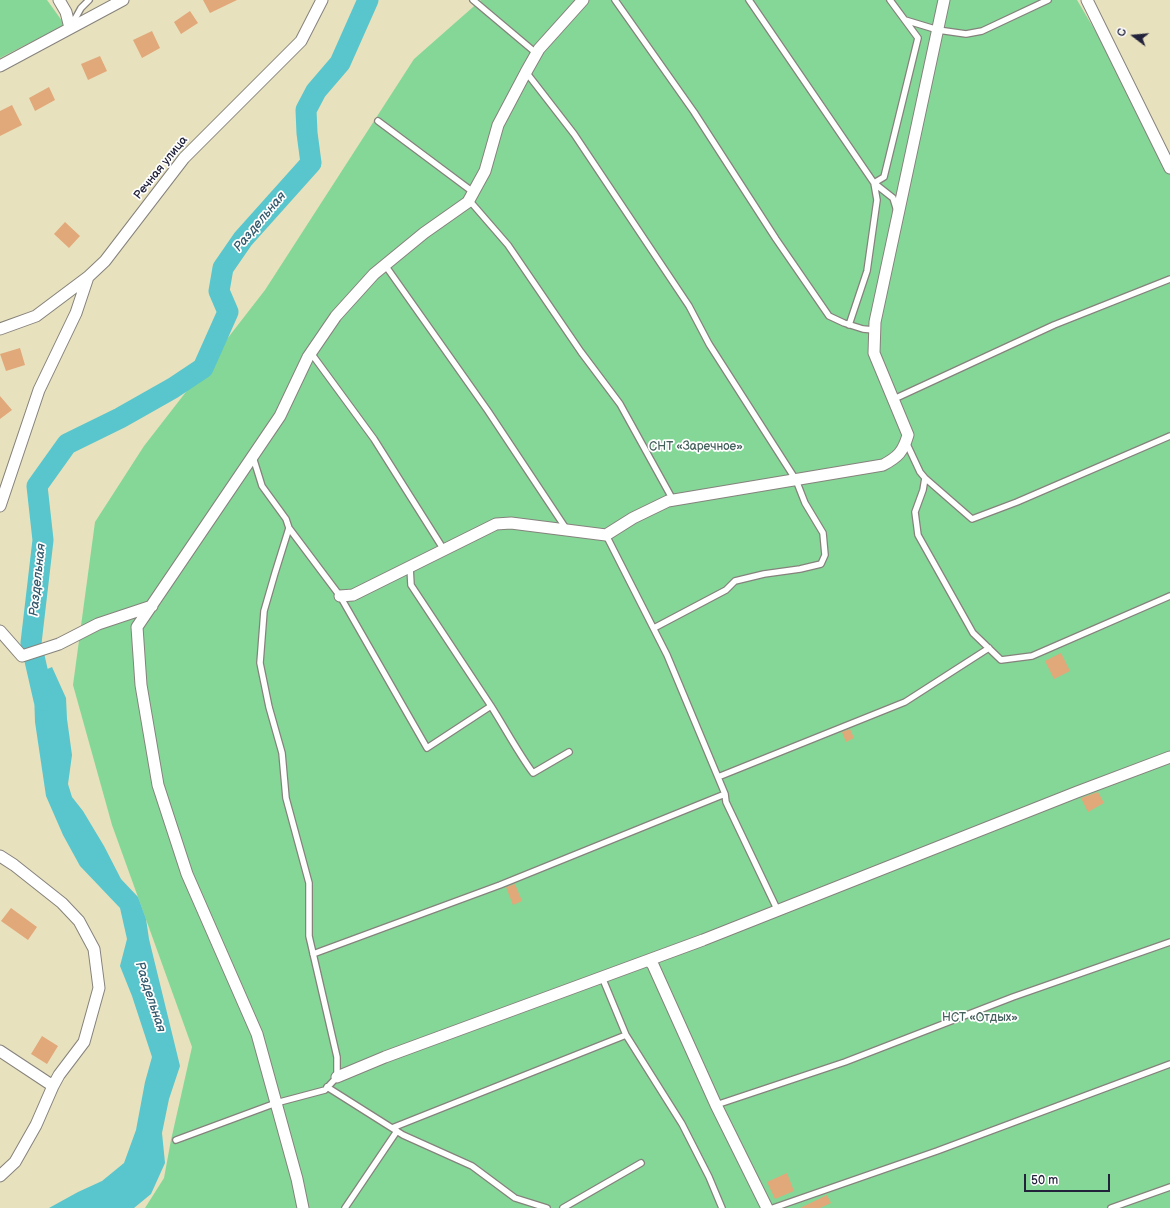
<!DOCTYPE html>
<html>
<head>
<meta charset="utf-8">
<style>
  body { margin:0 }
  #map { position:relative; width:1170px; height:1208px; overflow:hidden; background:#e8e1bd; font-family:"Balsamiq Sans",sans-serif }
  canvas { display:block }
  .north { position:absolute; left:1114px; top:16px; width:40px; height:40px; -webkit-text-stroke:3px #fff; paint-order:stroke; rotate:286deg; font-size:11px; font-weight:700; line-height:16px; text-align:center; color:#22223b }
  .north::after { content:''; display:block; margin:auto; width:14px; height:18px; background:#22223b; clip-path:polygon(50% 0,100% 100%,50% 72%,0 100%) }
  .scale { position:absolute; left:1024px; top:1174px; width:86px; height:18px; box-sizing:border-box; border:2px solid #22223b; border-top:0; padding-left:5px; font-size:12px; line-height:14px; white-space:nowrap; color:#22223b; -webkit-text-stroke:3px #fff; paint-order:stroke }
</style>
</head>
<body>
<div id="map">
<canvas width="1170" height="1208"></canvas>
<div class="north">С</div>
<div class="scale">50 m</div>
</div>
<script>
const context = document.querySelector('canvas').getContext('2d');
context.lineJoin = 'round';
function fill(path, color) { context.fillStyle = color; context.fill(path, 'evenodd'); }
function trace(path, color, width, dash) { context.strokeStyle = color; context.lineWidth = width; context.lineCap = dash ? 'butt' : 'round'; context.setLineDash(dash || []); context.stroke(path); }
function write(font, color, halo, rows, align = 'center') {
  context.font = font + ' "Balsamiq Sans",sans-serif'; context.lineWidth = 3.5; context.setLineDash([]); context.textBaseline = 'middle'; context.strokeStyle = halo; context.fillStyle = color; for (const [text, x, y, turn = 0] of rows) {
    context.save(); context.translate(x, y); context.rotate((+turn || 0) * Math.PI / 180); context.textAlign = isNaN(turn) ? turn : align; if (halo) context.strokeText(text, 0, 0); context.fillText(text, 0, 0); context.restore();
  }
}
fill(new Path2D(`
  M 0,0 L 47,0 L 65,25 L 0,58 Z
  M 481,0 L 1077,0 L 1145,115 L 1170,168 L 1170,1208 L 145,1208 L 164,1178 L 171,1140 L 192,1047 L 112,825 L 73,685 L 95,522 L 144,446 L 265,290 L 414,59 Z`), '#85d798');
fill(new Path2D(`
  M 52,667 L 66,698 L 67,719 L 72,755 L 68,784 L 72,797 L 83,811 L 104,846 L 121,879 L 138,897 L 146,919 L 149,939 L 180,1066 L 169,1099 L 162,1133 L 165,1163 L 151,1194 L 134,1208 L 49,1208 L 78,1192 L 102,1181 L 124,1163 L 136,1130 L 145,1082 L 152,1057 L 132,996 L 120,966 L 127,939 L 120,908 L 80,866 L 63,835 L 46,796 L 35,722 L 34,692 L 38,673 Z`), '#58c6cc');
trace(new Path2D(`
  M 44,700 L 31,643 L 43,540 L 37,486 L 67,444 L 120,418 L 173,388 L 203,368 L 228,312 L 219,291 L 223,268 L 243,239 L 311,163 L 307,133 L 306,110 L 316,91 L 340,63 L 368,0`), '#58c6cc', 21);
fill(new Path2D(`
  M 203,0 L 237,0 L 210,13 Z
  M 190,11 L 198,23 L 181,34 L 174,22 Z
  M 152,31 L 160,48 L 142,58 L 133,40 Z
  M 100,56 L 107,71 L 88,80 L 81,64 Z
  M 49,87 L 55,100 L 35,111 L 29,98 Z
  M 12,105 L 22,125 L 0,136 L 0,111 Z
  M 65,222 L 80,236 L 69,248 L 54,234 Z
  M 20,348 L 25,365 L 6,371 L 0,354 Z
  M 0,396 L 12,410 L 0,419 Z
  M 1061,653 L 1070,671 L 1054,679 L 1045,661 Z
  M 850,729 L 854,738 L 846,742 L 842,732 Z
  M 1098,792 L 1104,803 L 1088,812 L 1081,798 Z
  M 515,884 L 522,901 L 513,905 L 506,887 Z
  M 11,908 L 37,927 L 28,940 L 1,921 Z
  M 42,1036 L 58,1046 L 47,1064 L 31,1054 Z
  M 787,1173 L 794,1191 L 775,1199 L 767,1182 Z
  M 827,1195 L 831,1203 L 820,1208 L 800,1208 Z`), '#e1a87a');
const lane = new Path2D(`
  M 473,0 L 536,53
  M 615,0 L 694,112 L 776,239 L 829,316 L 844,323 L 863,329 L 874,330
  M 749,0 L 874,183 L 884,177 L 918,38 L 890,0
  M 905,20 L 938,30 L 966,34 L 982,31 L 1048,0
  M 71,26 L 81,8 L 89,0
  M 526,72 L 574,134 L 689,306 L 709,344 L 796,480 L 805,503 L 823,533 L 825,555 L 821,564 L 800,569 L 764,574 L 735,581 L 726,590 L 654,628
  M 378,121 L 473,192
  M 874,183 L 893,198 L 897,211
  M 469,200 L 508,245 L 581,352 L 620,404 L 673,500
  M 385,265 L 488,411 L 567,530
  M 849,325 L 867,271 L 877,200 L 874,183
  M 311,353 L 374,439 L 444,550
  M 894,399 L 1054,325 L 1170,279
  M 1170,436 L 1017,502 L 972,519 L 925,478 L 923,490 L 915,512 L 918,535 L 973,633 L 1001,660 L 1032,656 L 1170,596
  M 906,442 L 920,472 L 925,478
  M 253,457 L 262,486 L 286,519 L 289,528
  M 606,535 L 667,655 L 725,794 L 726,802 L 777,909
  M 491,706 C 505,728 517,751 533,773 L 569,752
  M 718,777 L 905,702 L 989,648
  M 313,954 L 500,885 L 725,794
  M 602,977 L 626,1035 L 682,1124 L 709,1177 L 722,1208
  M 327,1087 L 403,1135 L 472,1166 L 515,1198 L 547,1208
  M 716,1105 L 845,1062 L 1013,997 L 1170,942
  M 392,1128 L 626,1035
  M 176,1140 L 276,1103 L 325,1090 L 337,1077 L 337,1057 L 309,936 L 309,883 L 286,798 L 282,753 L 269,707 L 260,663 L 264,611 L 275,573 L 289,528 L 340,596 L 427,748 L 491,706 L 411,585 L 410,567
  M 345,1208 L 397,1131
  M 563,1208 L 641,1163
  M 773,1208 L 937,1151 L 1170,1064
  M 1111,1208 L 1170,1187`);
const street = new Path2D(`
  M 59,0 L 66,12 L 70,28
  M 1087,0 L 1170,168
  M 0,66 L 123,0
  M 0,329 L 36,316 L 88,277 L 105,261 L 184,158 L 301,41 L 322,0
  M 0,506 L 39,390 L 76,313 L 88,277
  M 340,596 L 353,595 L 496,524 L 511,523 L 606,535 L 633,518 L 668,501 L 883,465 C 898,457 903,452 908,435 L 874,353 L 875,322 L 944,0
  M 0,631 L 22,656 L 59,644 L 98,624 L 152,606
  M 0,856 L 14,865 L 62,903 L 79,921 L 94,949 L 99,988 L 84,1042 L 59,1075 L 53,1086 L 0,1051
  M 649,960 L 653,965 L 716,1105 L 767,1208
  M 337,1077 L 385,1057 L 703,940 L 1077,792 L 1170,757
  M 0,1176 L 15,1162 L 36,1125 L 53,1086
  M 303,1208 L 297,1179 L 257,1034 L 187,874 L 158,785 L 141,685 L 137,627 L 280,416 L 308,357 L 336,316 L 374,274 L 424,233 L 468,202 L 485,171 L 498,125 L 526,72 L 539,49 L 583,0`);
trace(lane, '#85827c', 8);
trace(street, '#85827c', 13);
trace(lane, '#fff', 5.5);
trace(street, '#fff', 11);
write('12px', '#22223b', '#fff', [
  ["Речная улица",161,168,-51]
]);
write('12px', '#45615c', '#fff', [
  ["СНТ «Заречное»",696,447],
  ["НСТ «Отдых»",980,1018]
]);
write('italic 13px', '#355b6e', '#fff', [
  ["Раздельная",260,222,-50],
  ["Раздельная",38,580,-84],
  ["Раздельная",150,997,72]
]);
</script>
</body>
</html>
